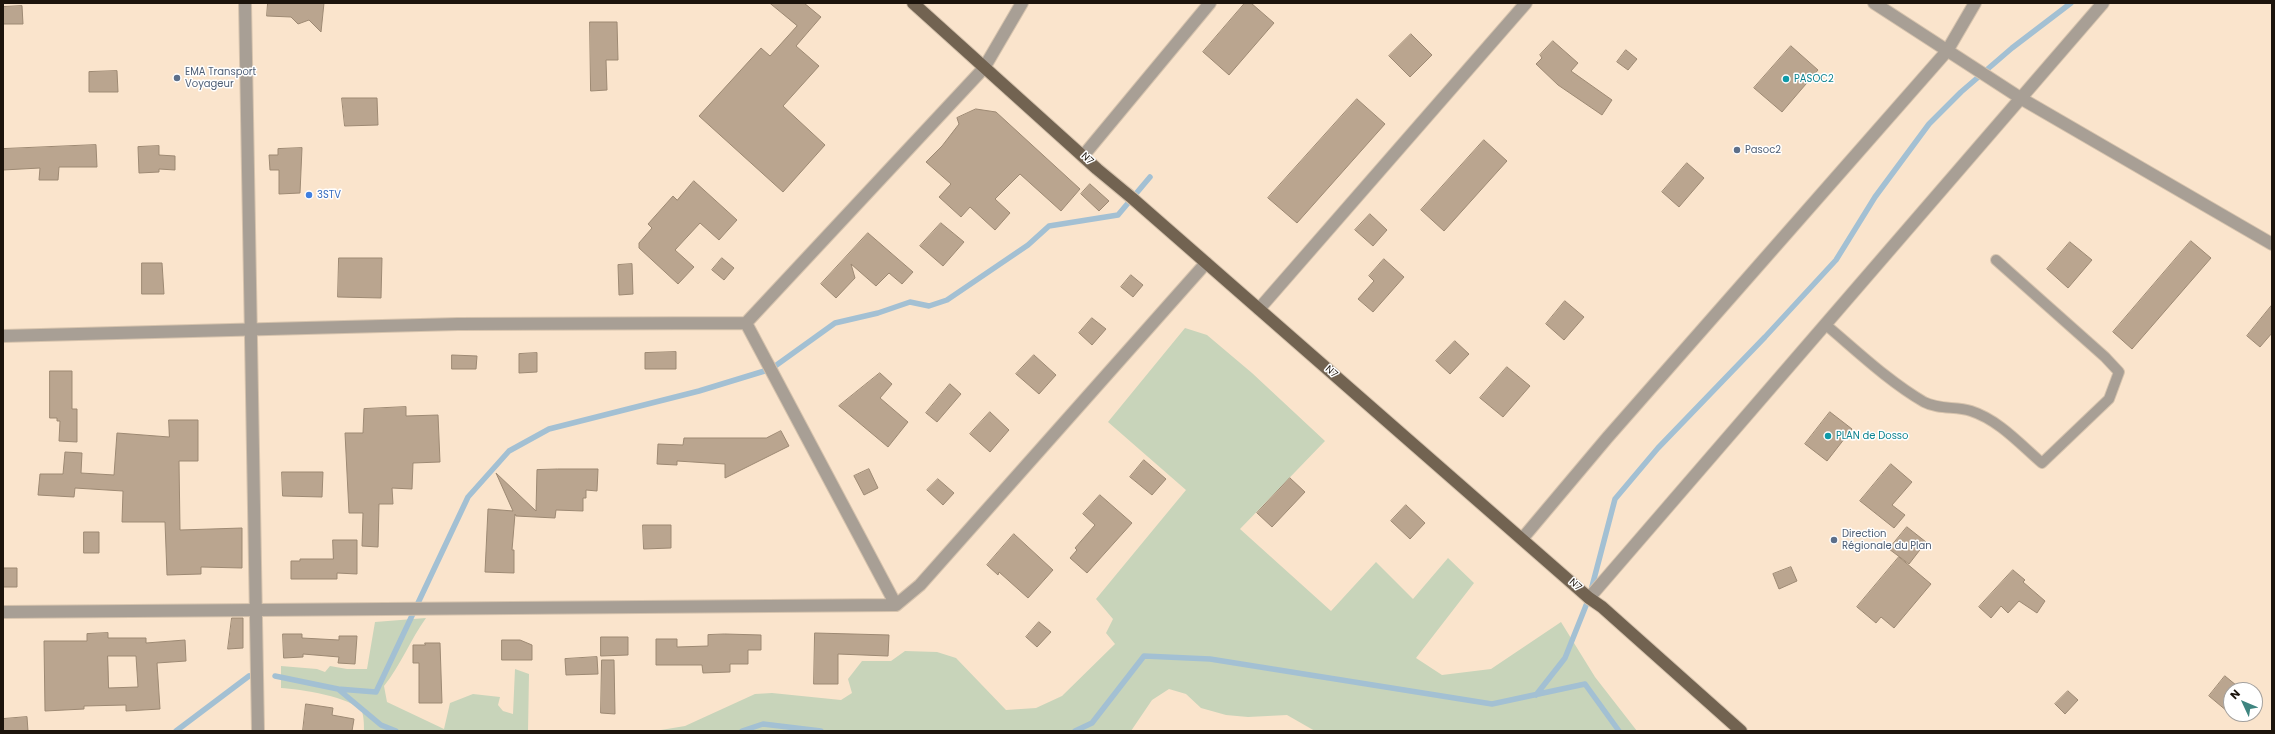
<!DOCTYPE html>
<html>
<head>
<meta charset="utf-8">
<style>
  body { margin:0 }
  #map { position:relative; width:2275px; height:734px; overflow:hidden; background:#fae4cc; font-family:Poppins,sans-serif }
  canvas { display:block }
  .frame { position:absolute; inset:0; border:4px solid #1c140c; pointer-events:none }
  .north { position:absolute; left:2223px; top:682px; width:40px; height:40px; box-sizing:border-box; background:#fff; border:1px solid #a4a19e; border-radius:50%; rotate:314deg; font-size:11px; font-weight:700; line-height:16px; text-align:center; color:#1c140c }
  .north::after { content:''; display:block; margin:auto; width:14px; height:18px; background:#3e8580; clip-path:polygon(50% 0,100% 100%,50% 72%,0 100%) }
</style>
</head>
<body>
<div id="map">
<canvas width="2275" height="734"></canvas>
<div class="frame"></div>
<div class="north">N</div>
</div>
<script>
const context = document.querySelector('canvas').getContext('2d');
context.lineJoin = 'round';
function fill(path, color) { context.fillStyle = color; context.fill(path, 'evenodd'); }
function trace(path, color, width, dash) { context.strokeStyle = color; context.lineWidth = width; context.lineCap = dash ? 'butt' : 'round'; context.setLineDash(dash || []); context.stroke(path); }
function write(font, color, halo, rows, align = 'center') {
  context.font = font + ' Poppins,sans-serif'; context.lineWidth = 3; context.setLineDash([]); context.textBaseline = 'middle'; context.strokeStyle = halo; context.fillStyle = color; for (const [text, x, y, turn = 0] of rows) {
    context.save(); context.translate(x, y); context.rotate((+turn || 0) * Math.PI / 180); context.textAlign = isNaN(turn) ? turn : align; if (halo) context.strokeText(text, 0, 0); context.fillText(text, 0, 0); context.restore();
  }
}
fill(new Path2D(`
  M 1185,328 L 1207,335 L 1252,373 L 1325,441 L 1240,529 L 1331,611 L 1376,562 L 1413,599 L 1448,558 L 1474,583 L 1416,658 L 1442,675 L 1491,669 L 1561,622 L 1595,677 L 1637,731 L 1315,731 L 1287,715 L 1248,717 L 1226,715 L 1201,708 L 1186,694 L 1169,689 L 1152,700 L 1131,731 L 655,731 L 685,726 L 755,694 L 772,693 L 841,700 L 852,693 L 848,679 L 862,661 L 891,661 L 905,651 L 937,652 L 956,658 L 1006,710 L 1036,708 L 1062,696 L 1115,644 L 1106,633 L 1113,619 L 1096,599 L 1186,490 L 1108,422 Z
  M 426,618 C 410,640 401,665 384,686 L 387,702 L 444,729 L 450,703 L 473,694 L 500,697 L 498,705 L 503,711 L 513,714 L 515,669 L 529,674 L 528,731 L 364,731 C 364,726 364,717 362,712 C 353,697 299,689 281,688 L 281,666 L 317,669 L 325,672 L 330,666 L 347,669 L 367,669 L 375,622 Z`), '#c8d4ba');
trace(new Path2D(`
  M 275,676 L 338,689 L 381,725 L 396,731
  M 338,689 L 376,692 L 468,497 L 509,451 L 549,429 L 699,391 L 771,369 L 835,323 L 878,313 L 910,302 L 929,306 L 947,300 L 1028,245 L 1049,226 L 1118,215 L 1150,177
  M 1536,695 L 1565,658 L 1589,598 L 1615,499 L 1658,448 L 1765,337 L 1836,260 L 1875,197 L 1929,124 L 1961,92 L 2012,48 L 2071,3
  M 176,731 L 249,676
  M 742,731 L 763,724 L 821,731
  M 1075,731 L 1092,723 L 1144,656 L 1210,659 L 1492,704 L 1585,684 L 1619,731`), '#a3c0d3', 5.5);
const building = new Path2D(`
  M 268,3 L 324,3 L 321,32 L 309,20 L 298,24 L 291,17 L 267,16 Z
  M 770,3 L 804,3 L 821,17 L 796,46 L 819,66 L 783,106 L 825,145 L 783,192 L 699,116 L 761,48 L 770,56 L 797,26 Z
  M 1245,3 L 1251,3 L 1274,23 L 1229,75 L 1203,52 Z
  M 22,6 L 23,24 L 3,24 L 3,7 Z
  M 590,22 L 617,22 L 618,60 L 606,60 L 607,90 L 591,91 Z
  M 1411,34 L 1432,55 L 1410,77 L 1389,56 Z
  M 1553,41 L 1578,63 L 1571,71 L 1612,100 L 1602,115 L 1558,85 L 1536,64 L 1542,58 L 1540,55 Z
  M 1791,46 L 1818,70 L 1782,112 L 1754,88 Z
  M 1626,50 L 1637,59 L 1628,70 L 1617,62 Z
  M 117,71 L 118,92 L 89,92 L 89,72 Z
  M 342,98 L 377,98 L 378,125 L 345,126 Z
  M 1357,99 L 1385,124 L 1297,223 L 1268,198 Z
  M 976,109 L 996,112 L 1080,189 L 1061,211 L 1020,174 L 995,199 L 1010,213 L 995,230 L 970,207 L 961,217 L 939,197 L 951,184 L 926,162 L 942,146 L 959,124 L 957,118 Z
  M 1484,140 L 1507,161 L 1444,231 L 1421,210 Z
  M 96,145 L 97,167 L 59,167 L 58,180 L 39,180 L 40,168 L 3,170 L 3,149 Z
  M 159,146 L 159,155 L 175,156 L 175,170 L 159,169 L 159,172 L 139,173 L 138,147 Z
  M 302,148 L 300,193 L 279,194 L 279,170 L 270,170 L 269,155 L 278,155 L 278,149 Z
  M 1687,163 L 1704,178 L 1679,207 L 1662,192 Z
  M 694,181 L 737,220 L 719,240 L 700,223 L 675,250 L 694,267 L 678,284 L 639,248 L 639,243 L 652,228 L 648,224 L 673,196 L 677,200 Z
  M 1090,184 L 1109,201 L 1099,211 L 1081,194 Z
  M 1370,214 L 1387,230 L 1373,246 L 1355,230 Z
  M 941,223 L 964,242 L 943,266 L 920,246 Z
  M 868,233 L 913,272 L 902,284 L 889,273 L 876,286 L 851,264 L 855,278 L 836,298 L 821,284 Z
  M 2191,241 L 2211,258 L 2132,349 L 2113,332 Z
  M 2070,242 L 2092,260 L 2068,288 L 2047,269 Z
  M 339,258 L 382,258 L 381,298 L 338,297 Z
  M 722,258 L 734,268 L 724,280 L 712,270 Z
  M 1384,259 L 1404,277 L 1373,312 L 1358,299 L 1374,281 L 1369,276 Z
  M 142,263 L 162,263 L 164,294 L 142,294 Z
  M 632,264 L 633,294 L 619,295 L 618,265 Z
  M 1131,275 L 1143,285 L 1133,297 L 1121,287 Z
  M 1565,301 L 1584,317 L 1564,340 L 1546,324 Z
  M 2272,305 L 2272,333 L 2260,347 L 2247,336 Z
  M 1092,318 L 1106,329 L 1092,345 L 1079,333 Z
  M 1455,341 L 1469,354 L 1450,374 L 1436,361 Z
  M 676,352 L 676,369 L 645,369 L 645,353 Z
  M 537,353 L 537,372 L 519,373 L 519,354 Z
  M 452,355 L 477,356 L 476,369 L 452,369 Z
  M 1034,355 L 1056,375 L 1039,394 L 1016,374 Z
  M 1507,367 L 1530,386 L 1503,417 L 1480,398 Z
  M 50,371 L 72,371 L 72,409 L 77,409 L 77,442 L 59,441 L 60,421 L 57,421 L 57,418 L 50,418 Z
  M 880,373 L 892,384 L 880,398 L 908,422 L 888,447 L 839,406 Z
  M 950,384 L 961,394 L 937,422 L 926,413 Z
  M 406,407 L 406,416 L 438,415 L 440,462 L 413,463 L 412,489 L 392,488 L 393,504 L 379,504 L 378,547 L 362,546 L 363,513 L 349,513 L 345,433 L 363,433 L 364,409 Z
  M 990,412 L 1009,430 L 990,452 L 970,434 Z
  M 1830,412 L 1852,429 L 1827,461 L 1805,444 Z
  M 169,420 L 198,420 L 198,461 L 179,461 L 180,530 L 242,528 L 242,568 L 201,567 L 201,574 L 167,575 L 165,522 L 122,522 L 123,491 L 75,488 L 74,497 L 38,495 L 40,474 L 63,474 L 65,452 L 82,453 L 81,473 L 114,475 L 117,433 L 169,437 Z
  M 781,431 L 789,446 L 725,478 L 725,464 L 677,461 L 677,465 L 657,464 L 658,444 L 683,445 L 684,438 L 766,438 Z
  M 1144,460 L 1166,479 L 1152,495 L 1130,477 Z
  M 1891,464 L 1912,482 L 1892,505 L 1905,515 L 1894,528 L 1860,501 Z
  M 558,469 L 598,469 L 597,491 L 586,490 L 586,498 L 583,498 L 583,511 L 556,510 L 555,518 L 516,516 L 515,514 L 512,550 L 514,550 L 514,573 L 485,572 L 488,509 L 513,511 L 496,473 L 536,511 L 537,470 Z
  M 869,469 L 878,488 L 864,495 L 854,476 Z
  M 282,472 L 323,472 L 322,497 L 283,496 Z
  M 1290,478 L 1305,492 L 1272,527 L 1257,513 Z
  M 938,479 L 954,493 L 943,505 L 927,490 Z
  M 1100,495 L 1132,523 L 1087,573 L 1070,558 L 1077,550 L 1075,548 L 1095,525 L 1083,514 Z
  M 1406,505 L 1425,523 L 1410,539 L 1391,521 Z
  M 643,525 L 671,525 L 671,548 L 644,549 Z
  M 1907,527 L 1926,542 L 1909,564 L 1889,549 Z
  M 84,532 L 99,532 L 99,553 L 84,553 Z
  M 1014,534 L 1053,570 L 1028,598 L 999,572 L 998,575 L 987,565 Z
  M 333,540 L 357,540 L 357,574 L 337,573 L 337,579 L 291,579 L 291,561 L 300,561 L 300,559 L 333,559 Z
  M 1899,557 L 1931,584 L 1894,628 L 1881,617 L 1876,623 L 1857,607 Z
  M 1791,567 L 1797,581 L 1779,589 L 1773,574 Z
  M 4,568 L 17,568 L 17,587 L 3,587 Z
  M 2013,570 L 2025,580 L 2023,582 L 2045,601 L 2037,613 L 2019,601 L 2008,613 L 2001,606 L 1991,618 L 1979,607 Z
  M 232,618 L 243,618 L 243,648 L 228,649 Z
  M 1039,622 L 1051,632 L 1037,647 L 1026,637 Z
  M 108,633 L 108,638 L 146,638 L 146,643 L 185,640 L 186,661 L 157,663 L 160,709 L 126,711 L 126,705 L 84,706 L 84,709 L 45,711 L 44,641 L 87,641 L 87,634 ZM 108,656 L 136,656 L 138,687 L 109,688 Z
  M 815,633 L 889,635 L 888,656 L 838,654 L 838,684 L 814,684 Z
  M 283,634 L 302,634 L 302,638 L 339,640 L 339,636 L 357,636 L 355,664 L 338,663 L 339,657 L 303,654 L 303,657 L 284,658 Z
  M 725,634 L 761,635 L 761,650 L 748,650 L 748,664 L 730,664 L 730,672 L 703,673 L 702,665 L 656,665 L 656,639 L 677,639 L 677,647 L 708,646 L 708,635 Z
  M 601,637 L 628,637 L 628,655 L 601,656 Z
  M 502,640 L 520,640 L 532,645 L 532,660 L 502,660 Z
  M 425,643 L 440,643 L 442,703 L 419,703 L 419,663 L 413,663 L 413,645 L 425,645 Z
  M 597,657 L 598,674 L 566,675 L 565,659 Z
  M 602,660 L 614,660 L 615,714 L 601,713 Z
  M 2225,676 L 2242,690 L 2231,690 L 2231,714 L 2236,714 L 2234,717 L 2209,696 Z
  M 2068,691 L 2078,700 L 2065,714 L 2055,704 Z
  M 306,704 L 333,708 L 332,715 L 354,719 L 352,731 L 303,731 Z
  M 27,717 L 28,731 L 3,731 L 3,719 Z`);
fill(building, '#baa58f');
trace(building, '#9d8973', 1);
const service = new Path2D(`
  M 1826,325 C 1857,351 1888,381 1924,402 C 1939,410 1956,406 1971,411 C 1999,420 2021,445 2042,463 L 2109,399 L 2119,372 L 2105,357 L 1996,260`);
const minor = new Path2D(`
  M 1874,3 L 2022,99 L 2272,244
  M 1083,156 L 1210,3
  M 1259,309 L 1526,3
  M 746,323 L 896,605 L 920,585 L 1206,263
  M 3,336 L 458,324 L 746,323 L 984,68 L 1022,3
  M 1522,539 L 1607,438 L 1947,51 L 1975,3
  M 1589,598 L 2103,3
  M 3,612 L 896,605`);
const tertiary = new Path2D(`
  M 245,3 L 258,731`);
const primary = new Path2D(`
  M 913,3 L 1097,169 L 1132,198 L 1589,598 L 1602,607 L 1741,731`);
trace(service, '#d6c3ad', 12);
trace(minor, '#d6c3ad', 14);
trace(tertiary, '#d6c3ad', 14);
trace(primary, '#d6c3ad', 14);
trace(service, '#a89f95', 10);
trace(minor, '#a89f95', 12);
trace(tertiary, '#a89f95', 12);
trace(primary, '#726351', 12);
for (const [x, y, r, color] of [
  [177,78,4,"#5c6f8a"],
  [1786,79,4,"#0f9aa8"],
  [1737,150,4,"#5c6f8a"],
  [309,195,4,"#3f7fe0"],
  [1828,436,4,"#0f9aa8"],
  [1834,540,4,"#5c6f8a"]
]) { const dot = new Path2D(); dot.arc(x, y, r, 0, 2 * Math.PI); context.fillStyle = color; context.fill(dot); trace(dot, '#fff', 1.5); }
write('10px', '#4e5e75', '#fff', [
  ["EMA Transport",185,72],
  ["Voyageur",185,84],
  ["Pasoc2",1745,150],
  ["Direction",1842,534],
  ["Régionale du Plan",1842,546]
], 'left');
write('10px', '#0d838f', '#fff', [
  ["PASOC2",1794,79],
  ["PLAN de Dosso",1836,436]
], 'left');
write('10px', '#1c140c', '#fff', [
  ["N7",1087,159,43],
  ["N7",1331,372,41],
  ["N7",1575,585,41]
]);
write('10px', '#366cbe', '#fff', [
  ["3STV",317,195]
], 'left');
</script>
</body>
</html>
